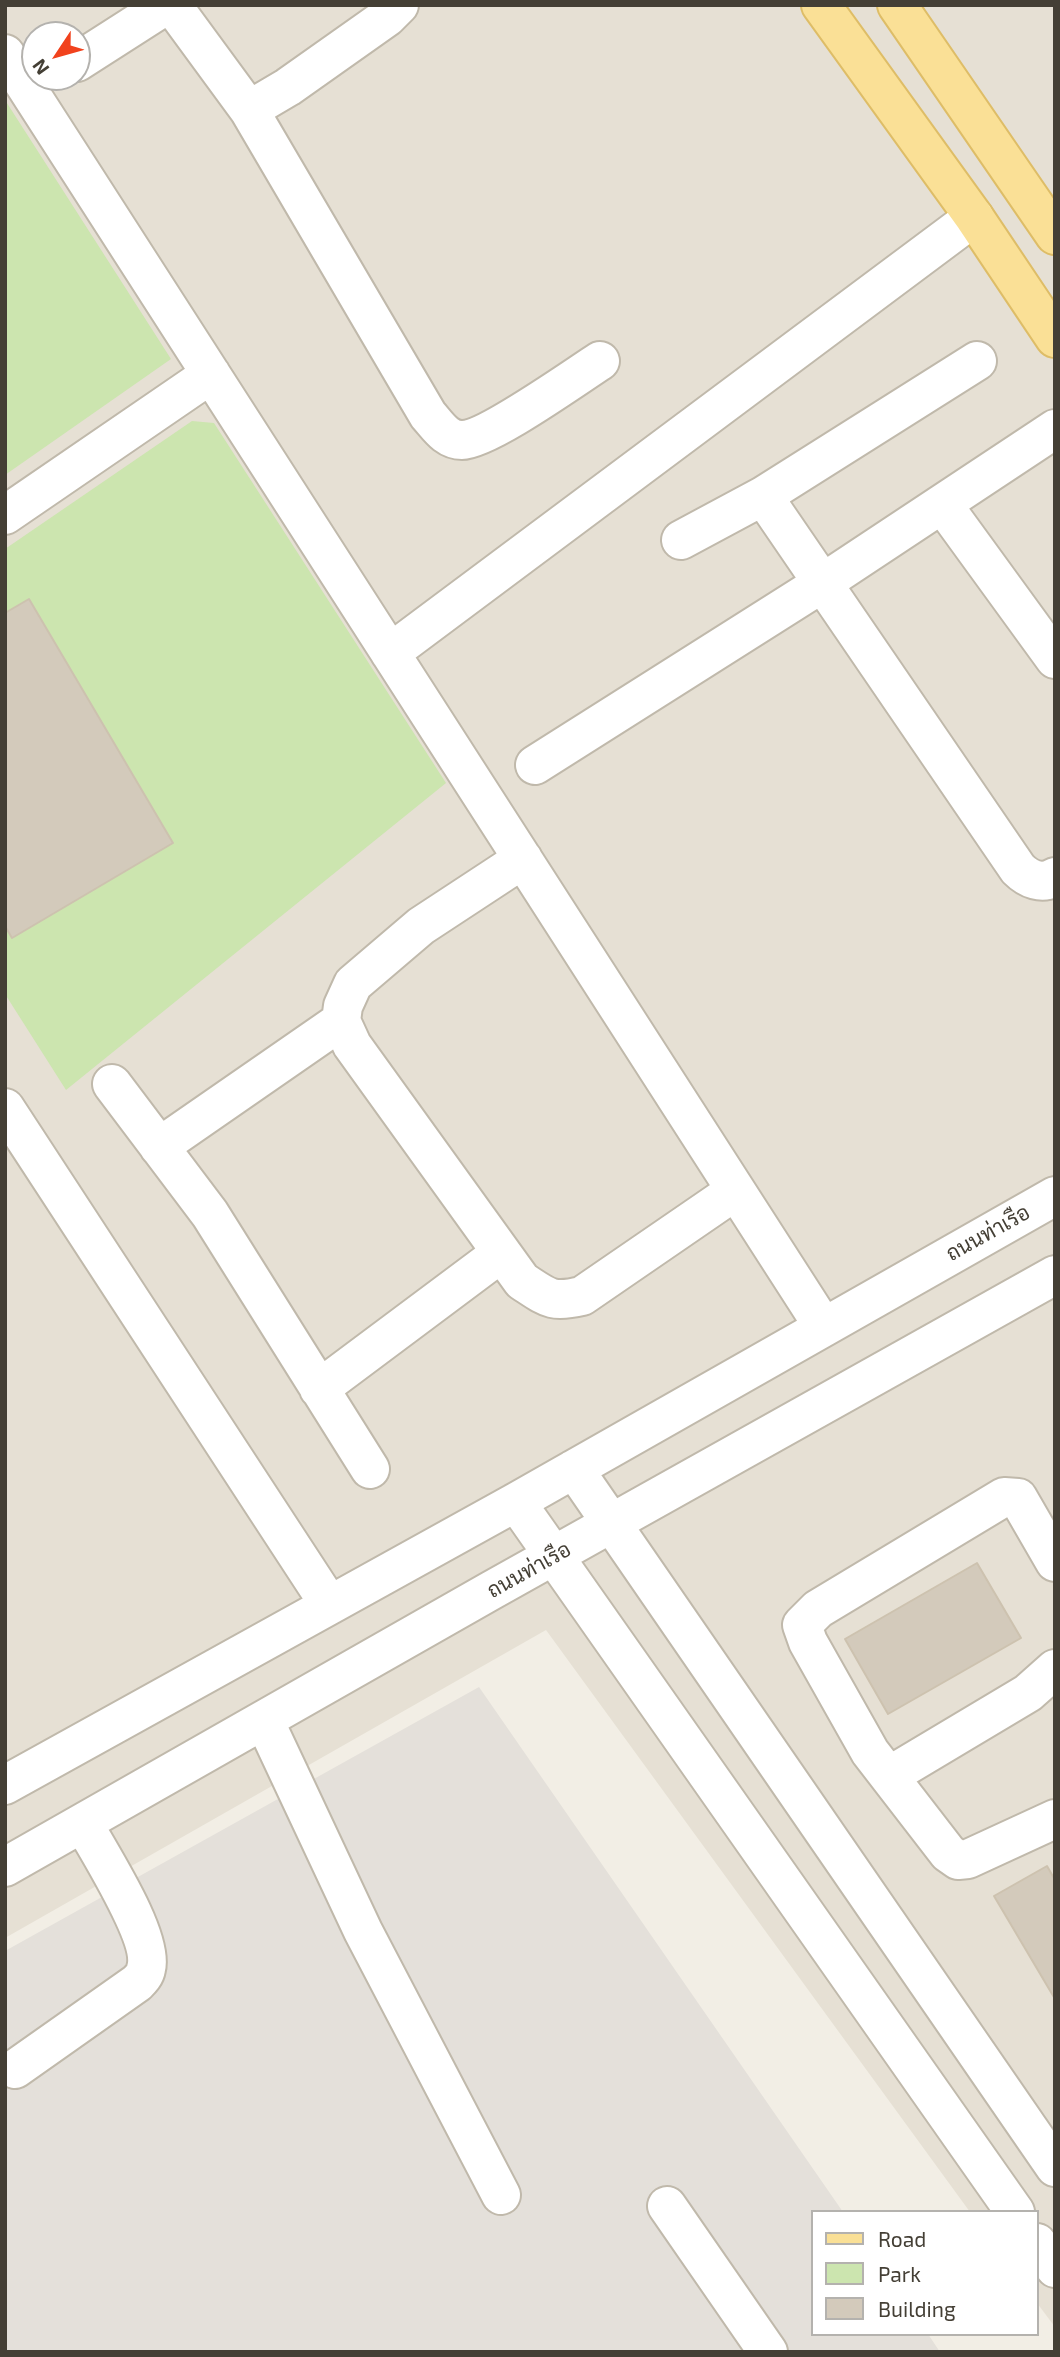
<!DOCTYPE html>
<html>
<head>
<meta charset="utf-8">
<style>
  body { margin:0 }
  #map { position:relative; width:1060px; height:2357px; overflow:hidden; background:#f2eee5; font-family:"Exo 2",sans-serif }
  canvas { display:block }
  .frame { position:absolute; inset:0; border:7px solid #443f35; pointer-events:none }
  .legend { position:absolute; left:811px; top:2210px; width:228px; height:126px; box-sizing:border-box; background:#fff; border:2px solid #b4b2ae; margin:0; padding:9px 12px; list-style:none; font-size:21px; color:#443f35 }
  .legend li { display:flex; align-items:center; gap:14px; height:35px }
  .legend b { width:35px; border:2px solid #b4b2ae }
  .north { position:absolute; left:21px; top:21px; width:70px; height:70px; box-sizing:border-box; background:#fff; border:2px solid #b4b2ae; border-radius:50%; rotate:234deg; font-size:19px; font-weight:700; line-height:28px; text-align:center; color:#443f35 }
  .north::after { content:''; display:block; margin:auto; width:24px; height:32px; background:#f1421d; clip-path:polygon(50% 0,100% 100%,50% 72%,0 100%) }
</style>
</head>
<body>
<div id="map">
<canvas width="1060" height="2357"></canvas>
<div class="frame"></div>
<ul class="legend">
<li><b style="height:9px;background:#fae096"></b>Road</li>
<li><b style="height:19px;background:#cce5af"></b>Park</li>
<li><b style="height:19px;background:#d3cabb"></b>Building</li>
</ul>
<div class="north">N</div>
</div>
<script>
const context = document.querySelector('canvas').getContext('2d');
context.lineJoin = 'round';
function fill(path, color) { context.fillStyle = color; context.fill(path, 'evenodd'); }
function trace(path, color, width, dash) { context.strokeStyle = color; context.lineWidth = width; context.lineCap = dash ? 'butt' : 'round'; context.setLineDash(dash || []); context.stroke(path); }
function write(font, color, halo, rows, align = 'center') {
  context.font = font + ' "Exo 2",Sarabun,sans-serif'; context.lineWidth = 6; context.setLineDash([]); context.textBaseline = 'middle'; context.strokeStyle = halo; context.fillStyle = color; for (const [text, x, y, turn = 0] of rows) {
    context.save(); context.translate(x, y); context.rotate((+turn || 0) * Math.PI / 180); context.textAlign = isNaN(turn) ? turn : align; if (halo) context.strokeText(text, 0, 0); context.fillText(text, 0, 0); context.restore();
  }
}
fill(new Path2D(`
  M 5,5 L 1055,5 L 1055,2327 L 1037,2303 L 1037,2212 L 970,2212 L 546,1630 L 5,1938 ZM 35,35 L 77,35 L 77,77 L 35,77 Z`), '#e6e0d4');
fill(new Path2D(`
  M 479,1687 L 843,2212 L 813,2212 L 813,2334 L 928,2334 L 940,2352 L 5,2352 L 5,1951 Z`), '#e4e0da');
fill(new Path2D(`
  M 5,100 L 171,359 L 5,475 Z
  M 192,421 L 214,423 L 446,783 L 66,1090 L 5,994 L 5,549 Z`), '#cce5af');
const building = new Path2D(`
  M 29,599 L 173,843 L 12,938 L 5,926 L 5,613 Z
  M 977,1563 L 1021,1638 L 888,1714 L 845,1639 Z
  M 1047,1866 L 1055,1880 L 1055,1999 L 994,1896 Z`);
fill(building, '#d3cabb');
trace(building, '#cdc2af', 2);
const minor = new Path2D(`
  M 172,5 L 249,110 L 288,87 L 387,17 L 399,5
  M 5,54 L 823,1326
  M 77,62 L 166,5
  M 249,110 L 428,415 C 438,426 446,440 462,440 C 487,440 575,377 600,361
  M 763,496 L 1018,869 C 1028,879 1042,885 1055,877
  M 943,505 L 1055,659
  M 5,515 L 211,374
  M 681,540 L 763,496 L 977,361
  M 390,653 L 974,217
  M 535,765 L 821,584 L 1055,429
  M 523,859 L 421,926 L 353,984 L 343,1006 L 341,1021 L 352,1045 L 522,1281 C 548,1298 551,1303 582,1296 L 735,1191
  M 112,1084 L 210,1214 L 370,1469
  M 5,1108 L 329,1604
  M 159,1147 L 341,1021
  M 319,1389 L 501,1253
  M 574,1469 L 1055,2167
  M 516,1502 L 1015,2212
  M 1055,1562 L 1018,1498 L 1004,1497 L 818,1609 L 802,1625 L 808,1642 L 870,1752 L 948,1853 L 958,1860 L 968,1859 L 1055,1819
  M 264,1720 L 363,1931 L 501,2195
  M 889,1776 L 1028,1693 L 1055,1669
  M 5,1785 L 516,1502 L 1055,1196
  M 5,1867 L 492,1590 L 1055,1275
  M 15,2069 L 137,1983 C 141,1979 145,1975 146,1969 C 155,1938 99,1853 83,1823
  M 667,2206 L 768,2352
  M 1037,2243 L 1055,2268`);
const major = new Path2D(`
  M 821,5 L 974,217 L 1055,338
  M 897,5 L 1055,235`);
trace(minor, '#c0b9ab', 42);
trace(major, '#debd67', 42);
trace(minor, '#fff', 38);
trace(major, '#fae096', 38);
write('21px', '#443f35', '#fff', [
  ["ถนนท่าเรือ",988,1233,-29],
  ["ถนนท่าเรือ",529,1570,-29]
]);
</script>
</body>
</html>
